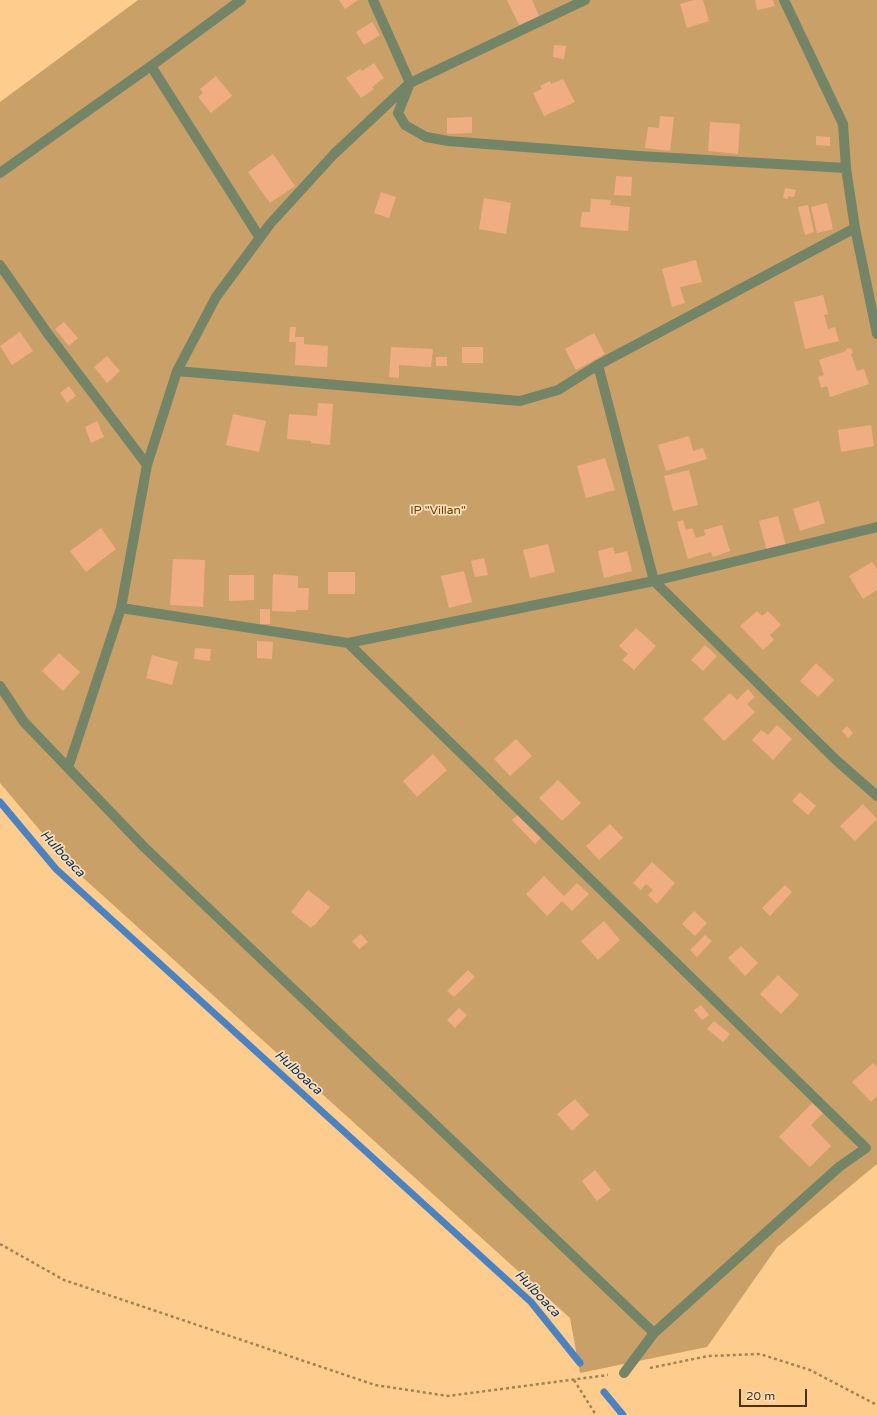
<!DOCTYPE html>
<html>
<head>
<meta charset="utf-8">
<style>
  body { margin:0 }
  #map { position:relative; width:877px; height:1415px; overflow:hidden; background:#fecc8d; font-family:"Varela Round",sans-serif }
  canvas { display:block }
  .scale { position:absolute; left:739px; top:1389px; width:68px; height:18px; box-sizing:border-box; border:2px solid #443117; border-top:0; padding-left:5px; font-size:12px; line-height:14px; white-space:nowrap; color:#443117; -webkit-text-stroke:3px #fcdeb9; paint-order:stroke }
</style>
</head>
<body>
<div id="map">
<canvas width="877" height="1415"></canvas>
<div class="scale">20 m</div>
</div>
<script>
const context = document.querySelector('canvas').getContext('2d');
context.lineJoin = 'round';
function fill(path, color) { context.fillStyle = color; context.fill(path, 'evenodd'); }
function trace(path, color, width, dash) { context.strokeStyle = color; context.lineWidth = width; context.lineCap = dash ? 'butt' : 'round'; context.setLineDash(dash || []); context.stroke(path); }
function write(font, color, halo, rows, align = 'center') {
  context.font = font + ' "Varela Round",sans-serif'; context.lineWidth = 3.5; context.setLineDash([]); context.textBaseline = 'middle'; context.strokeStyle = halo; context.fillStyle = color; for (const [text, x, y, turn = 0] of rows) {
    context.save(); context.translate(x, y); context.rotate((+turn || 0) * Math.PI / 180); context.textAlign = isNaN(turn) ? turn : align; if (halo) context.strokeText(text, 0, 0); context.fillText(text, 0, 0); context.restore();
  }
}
fill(new Path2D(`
  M 138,0 L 877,0 L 877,1164 L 777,1247 L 707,1347 L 580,1373 L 570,1318 L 70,866 L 0,783 L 0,102 Z`), '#caa069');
trace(new Path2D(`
  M 0,802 L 56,869 L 531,1302 L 580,1363
  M 604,1392 L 623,1415`), '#4b82c1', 7);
fill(new Path2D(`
  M 339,0 L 358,0 L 345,9 Z
  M 507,0 L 532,0 L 539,16 L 519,25 Z
  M 694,0 L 703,0 L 709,21 L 687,28 L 680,4 Z
  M 755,0 L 773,0 L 775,6 L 757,10 Z
  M 372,22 L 380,35 L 364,45 L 356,32 Z
  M 554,45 L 566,46 L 564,59 L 553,57 Z
  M 374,63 L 384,78 L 372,87 L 374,89 L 361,98 L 346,78 L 360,69 L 362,71 Z
  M 216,76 L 232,96 L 211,113 L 198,97 L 203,93 L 200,89 Z
  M 563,79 L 575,102 L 544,116 L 533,93 L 542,89 L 540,86 L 550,81 L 551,84 Z
  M 660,116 L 674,117 L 670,151 L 645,148 L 648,127 L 659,128 Z
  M 472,117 L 472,133 L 447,134 L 447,118 Z
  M 710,122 L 740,124 L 738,154 L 708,151 Z
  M 816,136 L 830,137 L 830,146 L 816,145 Z
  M 273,154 L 295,186 L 270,203 L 248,172 Z
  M 616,176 L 632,177 L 631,196 L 614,195 Z
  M 785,188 L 796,190 L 794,197 L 788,196 L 788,199 L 783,198 Z
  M 381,192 L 396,197 L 389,218 L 374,213 Z
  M 484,198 L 511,203 L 506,234 L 479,229 Z
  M 591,199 L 611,200 L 610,205 L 630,207 L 628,231 L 580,227 L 582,212 L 590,212 Z
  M 827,203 L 833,229 L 817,233 L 811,207 Z
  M 808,205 L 814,232 L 805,235 L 798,207 Z
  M 696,260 L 702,282 L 680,287 L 685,303 L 672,307 L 662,269 Z
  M 823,295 L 828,314 L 824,315 L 828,329 L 835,327 L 839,341 L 805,349 L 794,302 Z
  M 64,322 L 78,338 L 69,346 L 55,329 Z
  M 290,327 L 296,327 L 295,337 L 304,337 L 304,344 L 328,346 L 327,367 L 295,365 L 296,342 L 289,342 Z
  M 20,332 L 33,351 L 12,365 L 0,346 Z
  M 594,333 L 605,354 L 576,370 L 565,349 Z
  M 391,347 L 433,349 L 431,367 L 399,365 L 399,378 L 389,377 Z
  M 462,347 L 483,347 L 483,363 L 462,363 Z
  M 851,348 L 853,353 L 851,354 L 857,371 L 864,369 L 869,384 L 830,397 L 827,386 L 821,388 L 818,377 L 824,375 L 819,360 L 846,351 L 846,349 Z
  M 107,356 L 120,371 L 107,383 L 94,367 Z
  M 436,357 L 447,357 L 447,366 L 436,366 Z
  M 69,386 L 76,396 L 67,403 L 60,393 Z
  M 318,403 L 333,404 L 330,445 L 311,443 L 311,441 L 287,439 L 289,414 L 317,416 Z
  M 233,414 L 266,421 L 259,452 L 226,445 Z
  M 97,421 L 104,437 L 91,443 L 85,427 Z
  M 871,425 L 874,446 L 841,452 L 838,430 Z
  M 689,436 L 693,451 L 703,448 L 707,459 L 666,471 L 658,445 Z
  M 605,458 L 615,490 L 586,498 L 577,466 Z
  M 689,470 L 698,505 L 673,511 L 664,476 Z
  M 819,501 L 825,523 L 800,531 L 793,509 Z
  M 778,516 L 786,546 L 767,551 L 759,521 Z
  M 683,520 L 686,530 L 692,528 L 696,538 L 706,535 L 704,530 L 722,525 L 730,551 L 713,557 L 711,552 L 688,559 L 677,522 Z
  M 101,528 L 116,549 L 86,572 L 70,551 Z
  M 548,544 L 555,572 L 530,578 L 523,550 Z
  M 613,547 L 615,554 L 627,551 L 632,571 L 604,578 L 598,551 Z
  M 484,558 L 488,575 L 475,577 L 471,561 Z
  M 173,559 L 205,560 L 203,607 L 170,605 Z
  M 872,562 L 877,569 L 877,590 L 863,599 L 849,576 Z
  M 464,571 L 472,602 L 449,608 L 441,576 Z
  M 328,572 L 355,572 L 355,594 L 328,594 Z
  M 273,574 L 298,576 L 298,588 L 309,588 L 308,610 L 296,610 L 296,612 L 272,611 Z
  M 229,575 L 254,575 L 254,600 L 229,601 Z
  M 260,609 L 270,609 L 270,624 L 260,624 Z
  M 757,611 L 762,616 L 768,611 L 781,625 L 770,635 L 774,640 L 763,650 L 740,626 Z
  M 636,628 L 656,646 L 634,670 L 622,660 L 628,654 L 619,646 Z
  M 257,641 L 273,642 L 272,659 L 257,658 Z
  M 705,645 L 717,656 L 703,671 L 691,660 Z
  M 195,648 L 211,649 L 210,661 L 194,659 Z
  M 59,653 L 80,672 L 63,691 L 42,671 Z
  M 152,655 L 178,662 L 172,685 L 146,678 Z
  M 816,663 L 834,680 L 818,697 L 800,681 Z
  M 748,689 L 755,697 L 747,704 L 755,712 L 724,741 L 703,719 L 730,693 L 737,700 Z
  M 777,725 L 792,739 L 773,760 L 752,740 L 761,730 L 768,735 Z
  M 847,726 L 853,733 L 848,738 L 842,731 Z
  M 516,739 L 532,756 L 510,776 L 494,759 Z
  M 433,754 L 447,770 L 417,797 L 403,781 Z
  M 558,780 L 581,803 L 562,821 L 539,798 Z
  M 800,792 L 816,806 L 808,815 L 792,801 Z
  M 863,804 L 877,819 L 855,841 L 840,826 Z
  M 520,813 L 543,836 L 535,844 L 512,820 Z
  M 610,824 L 623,838 L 599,860 L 586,846 Z
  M 652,862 L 675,883 L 657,904 L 648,895 L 653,890 L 646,884 L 641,890 L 633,883 Z
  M 544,876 L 564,896 L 577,883 L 589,894 L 572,911 L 562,901 L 547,916 L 526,894 Z
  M 785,885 L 792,892 L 770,916 L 762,908 Z
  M 308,890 L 330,907 L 314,926 L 313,925 L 311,928 L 291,912 Z
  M 694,911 L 707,923 L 695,936 L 682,924 Z
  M 604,921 L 620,940 L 598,960 L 581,941 Z
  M 361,934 L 368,942 L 359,949 L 352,941 Z
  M 705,935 L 712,941 L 697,957 L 690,950 Z
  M 741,946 L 758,963 L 745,976 L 728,958 Z
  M 468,970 L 475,977 L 454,997 L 447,991 Z
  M 778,975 L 799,995 L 781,1014 L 760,994 Z
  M 701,1005 L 709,1015 L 702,1020 L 694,1010 Z
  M 459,1008 L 467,1015 L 455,1028 L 447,1020 Z
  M 714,1021 L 730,1034 L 723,1042 L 707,1029 Z
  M 873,1063 L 877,1067 L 877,1096 L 871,1102 L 852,1082 Z
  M 575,1099 L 589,1115 L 572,1131 L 557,1114 Z
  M 812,1103 L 823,1113 L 811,1125 L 831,1146 L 810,1167 L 779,1137 Z
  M 595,1170 L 611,1190 L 597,1201 L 582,1181 Z`), '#f0ad82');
trace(new Path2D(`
  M 0,1244 L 64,1280 L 375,1385 L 448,1396 L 608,1375
  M 650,1368 L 708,1356 L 760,1354 L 810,1370 L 877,1405
  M 574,1380 L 596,1415`), '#a48154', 2.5, [3, 3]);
trace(new Path2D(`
  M 373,0 L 410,83 L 398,113 L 405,125 L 426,137 L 448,141 L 639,156 L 846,168
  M 784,0 L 843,124 L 846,168 L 855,228 L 877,334
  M 151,66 L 260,238
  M 0,173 L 151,66 L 241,0
  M 0,265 L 48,334 L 147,465
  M 598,365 L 654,581 L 836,760 L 877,796
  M 177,371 L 520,401 L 558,390 L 598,365 L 855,228
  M 121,608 L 348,643 L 654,581 L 877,527
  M 348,643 L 866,1148 L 839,1167 L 654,1333 L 624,1373
  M 0,686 L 24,722 L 144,847 L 654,1333
  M 68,768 L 121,608 L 147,465 L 177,371 L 216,297 L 270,224 L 334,154 L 410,83 L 585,0`), '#738566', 10);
write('12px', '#6a4508', '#fcdeb9', [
  ["IP \"Villan\"",438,511]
]);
write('italic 13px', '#08315a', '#fcdeb9', [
  ["Hulboaca",62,854,47],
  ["Hulboaca",298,1073,42],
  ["Hulboaca",537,1294,46]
]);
</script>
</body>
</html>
